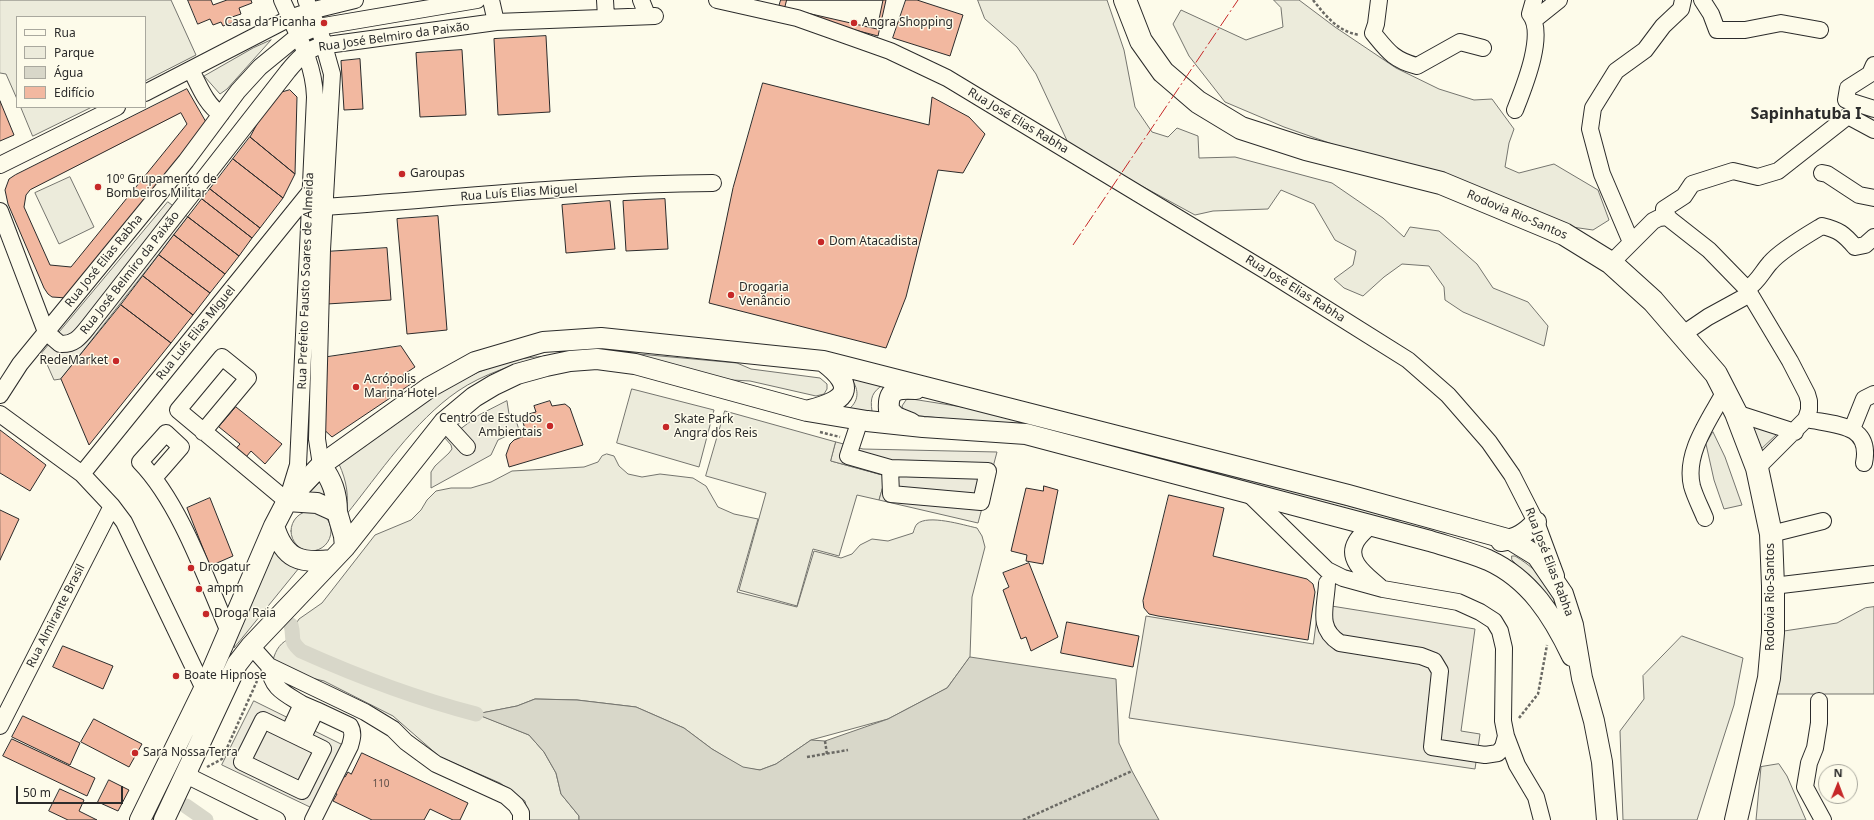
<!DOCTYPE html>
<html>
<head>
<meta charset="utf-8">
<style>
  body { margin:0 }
  #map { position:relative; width:1874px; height:820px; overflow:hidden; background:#fdfbea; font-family:"Noto Sans",sans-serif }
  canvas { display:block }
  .legend { position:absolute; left:16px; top:16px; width:130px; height:92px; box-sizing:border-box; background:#fdfbea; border:1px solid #a9a89e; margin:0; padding:5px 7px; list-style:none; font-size:12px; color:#2b2b2b }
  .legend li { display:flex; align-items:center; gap:8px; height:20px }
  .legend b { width:20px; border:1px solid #a9a89e }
  .north { position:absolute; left:1818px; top:764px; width:40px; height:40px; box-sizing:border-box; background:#fdfbea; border:1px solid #a9a89e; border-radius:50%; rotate:1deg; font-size:11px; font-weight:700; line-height:16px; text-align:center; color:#2b2b2b }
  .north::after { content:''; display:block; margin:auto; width:14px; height:18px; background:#c62828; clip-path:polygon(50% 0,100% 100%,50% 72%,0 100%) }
  .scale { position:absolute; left:16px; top:786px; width:107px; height:18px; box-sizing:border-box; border:2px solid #2b2b2b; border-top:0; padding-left:5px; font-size:12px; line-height:14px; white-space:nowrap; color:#2b2b2b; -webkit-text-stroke:3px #fdfbea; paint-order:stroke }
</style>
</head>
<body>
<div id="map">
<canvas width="1874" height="820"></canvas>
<ul class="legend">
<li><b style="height:5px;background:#fdfbea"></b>Rua</li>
<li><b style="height:11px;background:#ecebdb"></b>Parque</li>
<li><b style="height:11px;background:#d8d7c9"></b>Água</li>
<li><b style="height:11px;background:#f2b8a0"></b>Edifício</li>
</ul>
<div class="north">N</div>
<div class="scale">50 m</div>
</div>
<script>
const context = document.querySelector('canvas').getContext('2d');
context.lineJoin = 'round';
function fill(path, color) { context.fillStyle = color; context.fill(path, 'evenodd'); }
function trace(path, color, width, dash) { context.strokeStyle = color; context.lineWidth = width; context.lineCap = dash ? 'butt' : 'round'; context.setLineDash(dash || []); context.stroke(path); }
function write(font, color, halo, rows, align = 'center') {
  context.font = font + ' "Noto Sans",sans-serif'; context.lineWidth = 3; context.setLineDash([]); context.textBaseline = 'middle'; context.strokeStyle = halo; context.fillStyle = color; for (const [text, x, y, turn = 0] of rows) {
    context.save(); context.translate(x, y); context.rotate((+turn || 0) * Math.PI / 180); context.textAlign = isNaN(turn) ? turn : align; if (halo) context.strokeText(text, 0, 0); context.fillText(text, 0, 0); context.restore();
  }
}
const green = new Path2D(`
  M 0,0 L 171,0 L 196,55 L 145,81 L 145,17 L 17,17 L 17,99 L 6,74 L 0,73 Z
  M 978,0 L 1107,0 L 1124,50 L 1135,107 L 1152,132 L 1168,137 L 1177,128 L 1198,136 L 1199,158 L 1235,157 L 1332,183 L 1383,218 L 1404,237 L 1410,227 L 1439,231 L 1477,264 L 1493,288 L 1528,302 L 1548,326 L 1544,346 L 1463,312 L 1445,300 L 1444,287 L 1429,266 L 1402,264 L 1384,277 L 1363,296 L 1344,288 L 1334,279 L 1353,265 L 1356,251 L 1335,240 L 1314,204 L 1281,190 L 1268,209 L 1213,211 L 1195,215 L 1070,147 L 1036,74 L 1017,47 L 985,19 Z
  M 1274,0 L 1299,0 L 1335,27 L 1396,68 L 1439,89 L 1474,100 L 1492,99 L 1514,129 L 1509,143 L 1505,167 L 1519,173 L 1554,164 L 1598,190 L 1609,220 L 1593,230 L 1565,226 L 1284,127 L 1225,102 L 1189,56 L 1173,24 L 1181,10 L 1246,40 L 1283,27 L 1281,8 Z
  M 271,40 L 227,89 L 220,94 L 204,76 L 253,48 Z
  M 21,107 L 92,107 L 33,136 Z
  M 70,177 L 94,227 L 59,244 L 35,193 Z
  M 595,350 L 737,363 L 751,369 L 820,378 L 827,384 L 827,389 L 824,394 L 816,396 L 750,381 L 714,379 Z
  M 545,356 C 515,364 483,374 458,391 C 414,421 379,474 346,515 C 349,496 347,482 339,464 C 393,425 449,376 514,360 C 524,358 535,357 545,356 Z
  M 850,377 L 883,385 C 872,392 870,398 872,411 L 878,417 L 849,409 C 860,400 859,388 850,377 Z
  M 632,389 L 714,410 L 699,467 L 617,443 Z
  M 912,399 L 994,412 L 1402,520 L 1382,520 L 993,423 L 909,415 L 904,411 L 902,406 L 906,400 Z
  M 725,411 L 836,442 L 831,461 L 886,476 L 879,500 L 857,495 L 839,556 L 813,549 L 797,606 L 739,590 L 766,493 L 706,476 Z
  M 1748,425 L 1778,433 L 1759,451 Z
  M 1713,432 L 1725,457 L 1742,505 L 1724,509 L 1714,480 L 1706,444 Z
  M 607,454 L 614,456 L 619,466 L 628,474 L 642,477 L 660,474 L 693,478 L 706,486 L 718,507 L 734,514 L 758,519 L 737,592 L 797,607 L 814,551 L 841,558 L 852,554 L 860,545 L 872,539 L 888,541 L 913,533 C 914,530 915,526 917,524 C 928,514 963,525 977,528 L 982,536 L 985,547 L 972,597 L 970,657 L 947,688 L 888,719 L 811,740 L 776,764 L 760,770 L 743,768 L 712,749 L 684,728 L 636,707 L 577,700 L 535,699 L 517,706 L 477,714 L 529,735 L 544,752 L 556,773 L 561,794 L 579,816 L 579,820 L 529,820 L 525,801 L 500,783 L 440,757 L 393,716 L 324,681 L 299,675 L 273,660 C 276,649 281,642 291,638 L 292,630 L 299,619 L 322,603 L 375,535 L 411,520 L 421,510 L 427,500 L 436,491 L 451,488 L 471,488 L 491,482 L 512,471 L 584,467 L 598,462 L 602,456 Z
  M 322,480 L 328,498 L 309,494 Z
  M291 531a20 20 0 1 1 40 0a20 20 0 1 1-40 0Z
  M 272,548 C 281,560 284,563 299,568 L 234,648 L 236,630 Z
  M 1512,556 L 1515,556 C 1547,575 1553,593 1565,626 L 1547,596 L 1512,560 Z
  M 1874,607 L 1874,694 L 1772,694 L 1784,631 L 1837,623 L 1865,608 Z
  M 1682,636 L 1743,658 L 1734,705 L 1697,820 L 1623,820 L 1620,731 L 1644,699 L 1643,676 Z
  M 1779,764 L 1787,776 L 1806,820 L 1756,820 L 1761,767 Z`);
fill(green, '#ecebdb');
trace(green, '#74746e', 1);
const parking = new Path2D(`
  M 168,202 L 188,217 L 61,379 L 54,380 L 42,353 Z
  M 507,401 L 509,414 L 514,414 L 515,417 L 519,430 L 498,440 L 491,455 L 431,488 L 431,472 L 435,466 L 449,453 L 452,449 L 451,445 L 444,437 L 455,426 L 459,430 L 479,415 Z
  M 836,442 L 863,449 L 997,452 L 978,523 L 879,500 L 886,476 L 831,461 Z
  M 1319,604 L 1475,629 L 1461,731 L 1480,734 L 1475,769 L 1129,718 L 1146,616 L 1313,644 Z
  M 254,701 L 343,745 L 312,808 L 222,765 Z`);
fill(parking, '#eceadb');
trace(parking, '#74746e', 1);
const water = new Path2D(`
  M 970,657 L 1116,679 L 1119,743 L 1132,771 L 1159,820 L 579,820 L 579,816 L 561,794 L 556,773 L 544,752 L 529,735 L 476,714 L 517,706 L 535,699 L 577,700 L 636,707 L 684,728 L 712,749 L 743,767 L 760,770 L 776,764 L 811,740 L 825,741 L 888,719 L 947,688 Z`);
fill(water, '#d8d7c9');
trace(water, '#74746e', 1);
trace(new Path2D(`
  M 291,625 C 295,639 288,639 301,651 C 359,677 414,698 476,714
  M 186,806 L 206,820`), '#d8d7c9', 15);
const building = new Path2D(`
  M 188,0 L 211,0 L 213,5 L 227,0 L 251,0 L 252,3 L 239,8 L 241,14 L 232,17 L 234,22 L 223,26 L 221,22 L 213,25 L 210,19 L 198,24 Z
  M 781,0 L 886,0 L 878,36 L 778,10 Z
  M 787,0 L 883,0 L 877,29 L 785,8 Z
  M 906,0 L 917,0 L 963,15 L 950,56 L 893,38 Z
  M 546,36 L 550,112 L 498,115 L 494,39 Z
  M 462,50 L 466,115 L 420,117 L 416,53 Z
  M 360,59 L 363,109 L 344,110 L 341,61 Z
  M 763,83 L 929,125 L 932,97 L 969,117 L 985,134 L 963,173 L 938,170 L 906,297 L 886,348 L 709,303 L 733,188 Z
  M 187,89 L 210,129 L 67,298 L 52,297 L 48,294 L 44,288 L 8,204 L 5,190 L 9,179 L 15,175 ZM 181,113 L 187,124 L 71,267 L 50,265 L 24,207 L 26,195 L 30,190 Z
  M 290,90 L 297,97 L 295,174 L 250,137 L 263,113 L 279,93 Z
  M 0,101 L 14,135 L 0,141 Z
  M 250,137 L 295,174 L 283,198 L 233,159 Z
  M 233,159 L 283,198 L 260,228 L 210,189 Z
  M 210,189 L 260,228 L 252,238 L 202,199 Z
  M 202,199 L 252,238 L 239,256 L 188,217 Z
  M 665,199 L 668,249 L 626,251 L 623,201 Z
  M 610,201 L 615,249 L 566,253 L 562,205 Z
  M 438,216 L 447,330 L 407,334 L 397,219 Z
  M 188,217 L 239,256 L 225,274 L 174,235 Z
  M 174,235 L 225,274 L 210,293 L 159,255 Z
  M 387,248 L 391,300 L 327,304 L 324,252 Z
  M 159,255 L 210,293 L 193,315 L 143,276 Z
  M 143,276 L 193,315 L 171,343 L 121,305 Z
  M 121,305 L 171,343 L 89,445 L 61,379 Z
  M 401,346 L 415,367 L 403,375 L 411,384 L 332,437 L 319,425 L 321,358 Z
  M 550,401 L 552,406 L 565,404 L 570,408 L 583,445 L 509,467 L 506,455 L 510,444 L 514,440 L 527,435 L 521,416 L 536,412 L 534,406 Z
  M 236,407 L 282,444 L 265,464 L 251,451 L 242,462 L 232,453 L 240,444 L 219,427 Z
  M 0,430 L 46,465 L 30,491 L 0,473 Z
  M 1044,486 L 1058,490 L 1043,564 L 1026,561 L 1027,555 L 1011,551 L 1026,488 L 1043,491 Z
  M 1169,495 L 1224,508 L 1213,556 L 1291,575 L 1307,579 L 1313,584 L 1315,592 L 1308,640 L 1158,616 L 1149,614 L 1144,608 L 1143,601 Z
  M 210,498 L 233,556 L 210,566 L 187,508 Z
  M 0,510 L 19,519 L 0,560 Z
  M 1029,563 L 1058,637 L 1031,651 L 1026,637 L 1021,639 L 1003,590 L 1009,587 L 1003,573 Z
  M 1067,622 L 1139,636 L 1133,667 L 1061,653 Z
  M 63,646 L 113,666 L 103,689 L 53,667 Z
  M 23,716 L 80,743 L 70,765 L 12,737 Z
  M 94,719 L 142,744 L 129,767 L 81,742 Z
  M 12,739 L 95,778 L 87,796 L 3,756 Z
  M 362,753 L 468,803 L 460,820 L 453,820 L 430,809 L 424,820 L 372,820 L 333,801 L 337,794 L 330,791 L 339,774 L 345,777 L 348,772 L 351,774 Z
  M 109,780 L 129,790 L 118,811 L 98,802 Z
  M 60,789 L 84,800 L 79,811 L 97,820 L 68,820 L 49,811 Z`);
fill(building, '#f2b8a0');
trace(building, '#2b2b2b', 1);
const minor = new Path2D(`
  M 306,0 L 321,35 L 332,74 L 322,250 L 317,439 L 321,465
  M 491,0 L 496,22
  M 605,0 L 606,17
  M 641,0 L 647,15
  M 717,0 L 797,18 L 890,51 L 947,78 L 1271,274 L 1408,360 L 1448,395 L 1489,442 L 1512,475 L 1536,522 L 1556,576
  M 1379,0 L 1376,24 L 1373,33 C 1387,50 1393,60 1417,66 L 1460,42 L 1483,48
  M 1702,0 L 1711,14 L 1717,30 L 1745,30 L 1781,23 L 1820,30
  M 1534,20 L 1559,0
  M 1874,65 L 1870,74 L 1848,88 L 1846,100 L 1874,109
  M 191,70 C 199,85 206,105 221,114
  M 145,93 L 290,18 L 310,11 L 355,0
  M 1515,110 C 1524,87 1546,34 1530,14 L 1534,0
  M 0,165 L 117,107
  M 1822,173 L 1827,174 L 1859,195 L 1874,198
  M 325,207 C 454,198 583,184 713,183
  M 0,211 L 46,332 L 60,344 C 74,345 80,337 88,327 L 288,71 C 297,60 306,50 320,46 L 496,22 L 655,16
  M 1669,218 L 1664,213 L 1664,209 L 1684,196 L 1692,184 L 1733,171 L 1758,177 L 1778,171 L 1848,116 L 1874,130
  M 1631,242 L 1602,174 L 1590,129 L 1593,108 L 1616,71 L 1645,50 L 1663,26 L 1681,9 L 1683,0
  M 1611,263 L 1653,221 L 1659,218 L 1667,217 L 1709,250 L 1747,289 L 1790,361 L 1807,394 L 1809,401 L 1809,410 L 1806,419 L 1757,468
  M 1747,289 C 1758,282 1762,272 1770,263 C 1781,250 1807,235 1822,226 C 1839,230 1844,234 1855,247 L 1865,245 L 1874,237
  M 1683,334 L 1708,317 L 1750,294
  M 0,395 L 20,364 L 186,161 L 238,91 L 260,67 L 299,35 L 318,27 L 477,0
  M 1736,413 L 1795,432
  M 0,414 L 82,474 L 112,506 L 124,522 L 204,689
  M 1806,419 C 1834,425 1872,423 1864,463
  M 860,420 L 848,456 L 890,468 L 988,471 L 981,502 L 891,494 L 890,468
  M 444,422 L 467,447
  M 1852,429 L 1864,399 L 1874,394
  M 203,432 L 248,378 L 222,357 L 178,410 L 287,501 L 298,465 L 315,97 C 314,62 296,32 282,0
  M 82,474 L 310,192
  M 154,478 L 181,447 L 166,433 L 140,462 C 180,503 206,579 229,632
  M 1248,493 L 1327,570 L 1343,578 L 1383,589 L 1458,602 L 1480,612 L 1494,621 L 1500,631 L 1504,648 L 1503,721 L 1506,736 L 1517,765 L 1536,797 L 1542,820
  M 1705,518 C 1701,508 1695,497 1692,486 C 1684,453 1710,419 1725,391
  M 1370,525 C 1366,531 1359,536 1356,542 C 1345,561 1368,576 1380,587
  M 1771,534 L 1823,521
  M 1327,583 C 1326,607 1316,628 1340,643 L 1421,656 L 1434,661 L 1440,671 L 1432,747 L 1485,755 L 1498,753 L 1503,747 L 1506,736
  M 1773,586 L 1874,574
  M 251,646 L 269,666 L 365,712 L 393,729 L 406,742 L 436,764 L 506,796 L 516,805 L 521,813 L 521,820
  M 269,666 C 271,688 284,693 302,704
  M 1819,701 L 1819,723 L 1815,748 L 1809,763 L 1805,787 L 1823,820
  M 263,720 L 323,749 L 302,791 L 242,762 Z
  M 0,726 L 112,506
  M 289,732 L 302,704 L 316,710 L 302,739
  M 187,772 L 194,779 L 277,820
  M 313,820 L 350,746 C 352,739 354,733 350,726 L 316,710`);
const major = new Path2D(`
  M 810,410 C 847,401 857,387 824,362
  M 911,423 L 896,417 L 889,410 C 887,388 899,388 916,389
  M 321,465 C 332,480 337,493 337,512
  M 287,501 L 317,503 L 337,512 L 344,536 L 345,547
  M 274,526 C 284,559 300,564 332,560
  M 1501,541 C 1517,539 1526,533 1536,522
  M 140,820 L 204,689 L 274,526 L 287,501 L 321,465 L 430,387 L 475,362 L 543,342 L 601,338 L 823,361 L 1348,495 L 1511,540 L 1537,556 L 1563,594 L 1573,625 L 1582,678 L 1594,721 L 1602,762 L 1607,820
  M 164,820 L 237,664 L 251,646 L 345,547 L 444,422 L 474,397 L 494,385 L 517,374 L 546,366 L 570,361 L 597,359 L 635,364 L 807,411 L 867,421 L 923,427 L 1026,434 L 1430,541 C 1449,547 1469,552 1488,560 C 1530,579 1553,616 1572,656`);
const highway = new Path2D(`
  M 1125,0 L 1141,41 L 1163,72 L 1198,102 L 1241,128 L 1306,149 L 1441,183 L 1564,234 L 1611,263 L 1653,301 L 1716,374 L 1736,413 L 1757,468 L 1771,534 L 1773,586 L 1773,633 L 1769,678 L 1736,820`);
trace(minor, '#2b2b2b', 18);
trace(major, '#2b2b2b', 22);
trace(highway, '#2b2b2b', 24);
trace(new Path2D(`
  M 1313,0 C 1326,16 1337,31 1359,35
  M 820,432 L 840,437
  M 1519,718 L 1538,694 L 1547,645
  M 825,741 L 827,754
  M 807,757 L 848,750
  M 207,767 L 222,759 L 257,681
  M 1023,820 L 1132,771`), '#6a6964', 2.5, [3, 2]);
trace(minor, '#fdfbea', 16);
trace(major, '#fdfbea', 20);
trace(highway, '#fdfbea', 22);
trace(new Path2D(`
  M 1073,245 L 1238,0`), '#c62828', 1, [14, 3, 2, 3]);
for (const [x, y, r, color] of [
  [324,23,4,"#c62828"],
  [854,23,4,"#c62828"],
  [402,174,4,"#c62828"],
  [98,187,4,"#c62828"],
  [821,242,4,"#c62828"],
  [731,295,4,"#c62828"],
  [116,361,4,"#c62828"],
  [356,387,4,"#c62828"],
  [550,426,4,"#c62828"],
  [666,427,4,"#c62828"],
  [191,568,4,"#c62828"],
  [199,589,4,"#c62828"],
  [206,614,4,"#c62828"],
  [176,676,4,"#c62828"],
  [135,753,4,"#c62828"]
]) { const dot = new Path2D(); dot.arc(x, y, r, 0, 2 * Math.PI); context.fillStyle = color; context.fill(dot); trace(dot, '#fdfbea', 1.5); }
write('10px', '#5d4e48', null, [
  ["110",381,784]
]);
write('12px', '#2b2b2b', '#fdfbea', [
  ["Casa da Picanha",316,23,"right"],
  ["Angra Shopping",862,23],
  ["Garoupas",410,174],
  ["10º Grupamento de",106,180],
  ["Bombeiros Militar",106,194],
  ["Dom Atacadista",829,242],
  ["Drogaria",739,288],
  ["Venâncio",739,302],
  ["RedeMarket",108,361,"right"],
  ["Acrópolis",364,380],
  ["Marina Hotel",364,394],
  ["Centro de Estudos",542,419,"right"],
  ["Ambientais",542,433,"right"],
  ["Skate Park",674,420],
  ["Angra dos Reis",674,434],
  ["Drogatur",199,568],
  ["ampm",207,589],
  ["Droga Raia",214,614],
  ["Boate Hipnose",184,676],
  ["Sara Nossa Terra",143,753]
], 'left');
write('12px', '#2b2b2b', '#fdfbea', [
  ["Rua José Belmiro da Paixão",394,37,-8],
  ["Rua José Elias Rabha",1018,121,31],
  ["Rua Luís Elias Miguel",519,193,-4],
  ["Rodovia Rio-Santos",1517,215,23],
  ["Rua José Elias Rabha",104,261,-51],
  ["Rua José Belmiro da Paixão",130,273,-52],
  ["Rua Prefeito Fausto Soares de Almeida",306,281,-88],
  ["Rua José Elias Rabha",1295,289,32],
  ["Rua Luís Elias Miguel",196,333,-51],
  ["Rua José Elias Rabha",1549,562,69],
  ["Rodovia Rio-Santos",1771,597,-90],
  ["Rua Almirante Brasil",56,616,-63]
]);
write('bold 16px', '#2b2b2b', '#fdfbea', [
  ["Sapinhatuba I",1806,114]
]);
</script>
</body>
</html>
